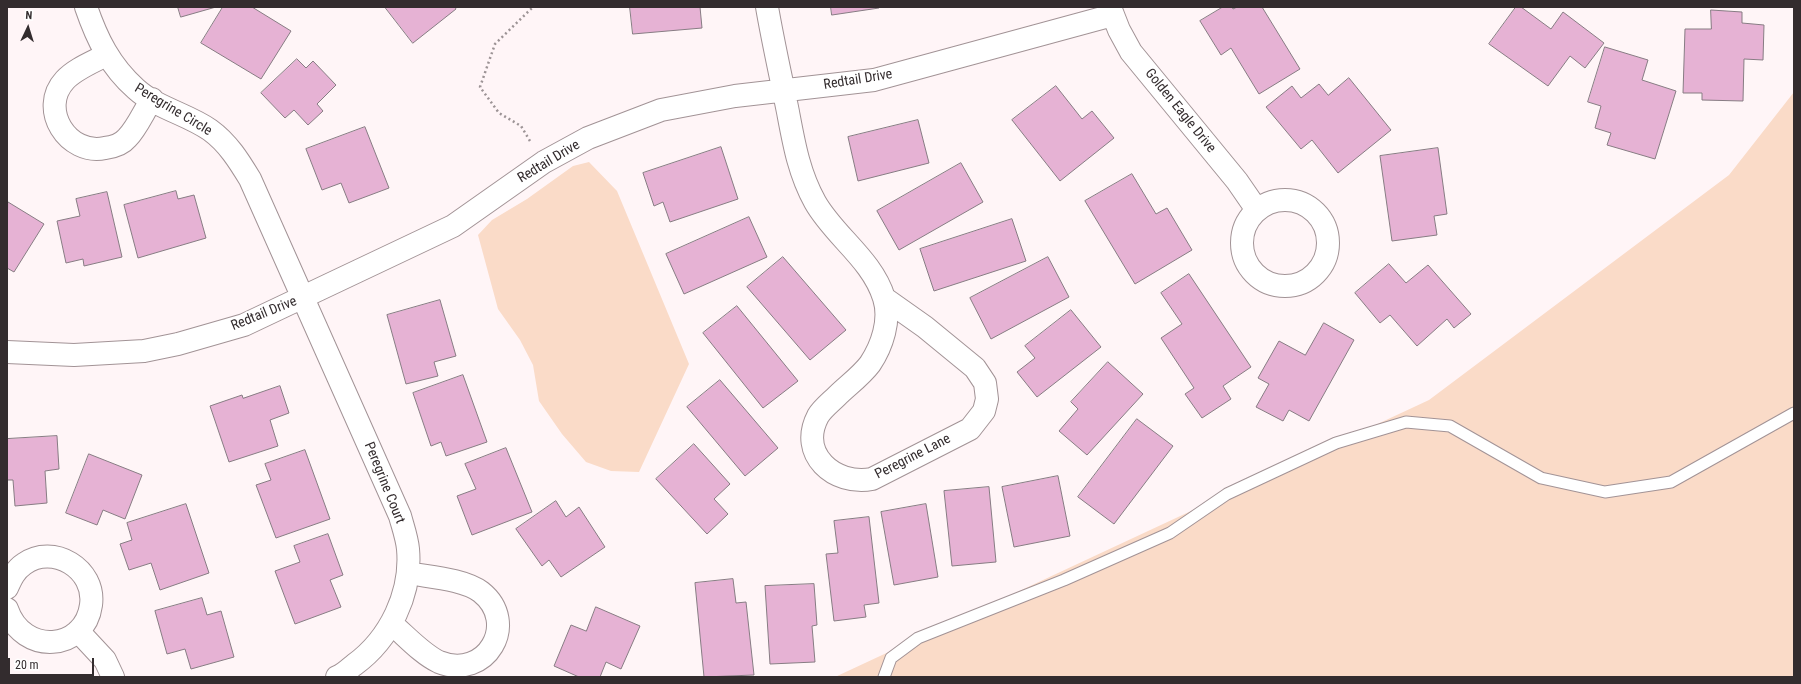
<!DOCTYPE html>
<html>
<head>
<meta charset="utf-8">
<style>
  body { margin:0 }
  #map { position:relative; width:1801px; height:684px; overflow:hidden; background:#fff5f7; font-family:"Roboto Condensed",sans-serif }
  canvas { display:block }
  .frame { position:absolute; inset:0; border:8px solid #332c2e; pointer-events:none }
  .north { position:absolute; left:8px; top:8px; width:40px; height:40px; -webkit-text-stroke:3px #fff; paint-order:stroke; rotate:4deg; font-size:11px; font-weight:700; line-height:16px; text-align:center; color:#332c2e }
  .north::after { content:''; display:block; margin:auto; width:14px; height:18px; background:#332c2e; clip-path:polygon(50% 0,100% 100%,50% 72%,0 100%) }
  .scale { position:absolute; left:8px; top:658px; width:86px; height:18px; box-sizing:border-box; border:2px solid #332c2e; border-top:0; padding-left:5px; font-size:12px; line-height:14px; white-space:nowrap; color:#332c2e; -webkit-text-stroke:3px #fff; paint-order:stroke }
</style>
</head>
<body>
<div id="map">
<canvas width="1801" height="684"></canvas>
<div class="frame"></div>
<div class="north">N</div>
<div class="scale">20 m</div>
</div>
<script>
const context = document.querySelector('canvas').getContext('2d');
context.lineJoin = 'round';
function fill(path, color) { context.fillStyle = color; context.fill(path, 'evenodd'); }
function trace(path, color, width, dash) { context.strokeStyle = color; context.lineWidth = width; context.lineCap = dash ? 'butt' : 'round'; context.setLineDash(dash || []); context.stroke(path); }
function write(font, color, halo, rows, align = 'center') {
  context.font = font + ' "Roboto Condensed",sans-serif'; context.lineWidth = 4; context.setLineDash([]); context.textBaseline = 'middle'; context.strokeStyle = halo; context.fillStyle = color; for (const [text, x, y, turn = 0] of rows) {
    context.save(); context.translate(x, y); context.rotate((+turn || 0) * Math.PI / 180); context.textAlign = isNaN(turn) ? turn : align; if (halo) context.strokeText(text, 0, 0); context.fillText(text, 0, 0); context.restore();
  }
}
fill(new Path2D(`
  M 1794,92 L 1794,677 L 835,677 L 1429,400 L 1729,175 Z
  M 589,162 L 617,191 L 689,364 L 639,472 L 611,471 L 586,462 L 562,434 L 539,401 L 533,365 L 520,340 L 498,309 L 478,235 L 492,220 L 527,199 L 573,166 Z`), '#fadbc8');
const building = new Path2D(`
  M 178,7 L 216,7 L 181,17 Z
  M 223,7 L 252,7 L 291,31 L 261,79 L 201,43 Z
  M 385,7 L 455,7 L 456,9 L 413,43 Z
  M 630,7 L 700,7 L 702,28 L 633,34 Z
  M 831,7 L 879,7 L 879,8 L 832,15 Z
  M 1223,7 L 1232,7 L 1233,9 L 1237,7 L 1262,7 L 1300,69 L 1259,94 L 1231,48 L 1221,55 L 1200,21 Z
  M 1516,7 L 1521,7 L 1551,29 L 1563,12 L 1604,43 L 1585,68 L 1570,56 L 1548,86 L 1489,44 Z
  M 1711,10 L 1742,12 L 1742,23 L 1764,25 L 1763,60 L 1744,59 L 1743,101 L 1702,100 L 1702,93 L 1683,93 L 1685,29 L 1711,29 Z
  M 1605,47 L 1648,60 L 1642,80 L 1676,91 L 1655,159 L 1607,145 L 1611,133 L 1595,128 L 1601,106 L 1588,102 Z
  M 297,59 L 306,68 L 313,61 L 336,85 L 317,104 L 323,111 L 308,125 L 294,110 L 285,118 L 261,93 Z
  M 1349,78 L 1391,130 L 1338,173 L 1312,140 L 1301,149 L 1266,107 L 1292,86 L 1301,98 L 1319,84 L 1328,95 Z
  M 1056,86 L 1082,119 L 1092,111 L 1114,138 L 1060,181 L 1012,120 Z
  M 918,120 L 929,163 L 858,181 L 848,137 Z
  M 365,127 L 389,188 L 349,203 L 341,183 L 322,190 L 306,149 Z
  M 721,147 L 738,199 L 670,222 L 663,202 L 654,206 L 643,173 Z
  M 1438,148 L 1447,214 L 1434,216 L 1437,235 L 1392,241 L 1380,156 Z
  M 961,163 L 983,202 L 899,250 L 877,211 Z
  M 1132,174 L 1156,214 L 1167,208 L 1192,250 L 1135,284 L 1085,201 Z
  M 176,191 L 178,199 L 194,195 L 206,238 L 138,258 L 124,205 Z
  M 107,192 L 122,257 L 84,266 L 83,259 L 66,263 L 57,221 L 80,216 L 76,199 Z
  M 8,202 L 44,224 L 14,272 L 7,268 Z
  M 749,217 L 767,257 L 684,294 L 666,254 Z
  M 1012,219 L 1026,261 L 934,291 L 920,249 Z
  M 783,257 L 846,330 L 810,360 L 747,287 Z
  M 1048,257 L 1069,297 L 991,339 L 970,298 Z
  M 1389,264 L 1406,283 L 1428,265 L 1471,314 L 1454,328 L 1447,319 L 1417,346 L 1390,315 L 1380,323 L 1355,293 Z
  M 1189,274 L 1251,367 L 1223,386 L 1231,399 L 1202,418 L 1185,394 L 1194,388 L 1161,338 L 1182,324 L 1161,293 Z
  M 440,300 L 456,356 L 434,362 L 438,376 L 406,384 L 387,315 Z
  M 737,306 L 798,381 L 763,408 L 703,333 Z
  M 1071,310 L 1101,347 L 1037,397 L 1017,372 L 1035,358 L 1025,346 Z
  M 1324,323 L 1354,340 L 1309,421 L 1289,410 L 1283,421 L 1256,407 L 1269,384 L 1258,378 L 1279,341 L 1305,355 Z
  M 1108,362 L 1143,394 L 1087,455 L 1059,431 L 1078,409 L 1071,402 Z
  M 463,375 L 487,442 L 446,456 L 441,442 L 431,446 L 413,393 Z
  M 720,380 L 778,448 L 745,476 L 687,407 Z
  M 280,386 L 289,413 L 270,420 L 278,446 L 229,462 L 210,406 L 242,395 L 243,398 Z
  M 1137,419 L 1173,446 L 1114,524 L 1078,497 Z
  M 57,436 L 59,469 L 45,471 L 47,503 L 15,506 L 13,480 L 7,480 L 7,439 Z
  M 694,444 L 730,484 L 714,499 L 728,514 L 707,534 L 656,479 Z
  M 506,448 L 532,512 L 472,535 L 457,496 L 476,489 L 465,464 Z
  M 305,450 L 330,519 L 276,538 L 256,485 L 271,480 L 265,464 Z
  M 89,454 L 142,475 L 125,519 L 103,510 L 97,525 L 66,513 Z
  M 1058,476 L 1070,536 L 1014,547 L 1002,487 Z
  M 989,487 L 996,562 L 952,566 L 944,491 Z
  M 556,501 L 566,517 L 579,507 L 605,547 L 561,577 L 549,560 L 542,566 L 516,529 Z
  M 186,504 L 209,573 L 160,590 L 151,563 L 129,570 L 120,544 L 132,540 L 127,523 Z
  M 926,504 L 938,577 L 894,585 L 881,512 Z
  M 869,517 L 879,603 L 864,605 L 866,617 L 834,621 L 826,554 L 838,553 L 834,521 Z
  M 328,534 L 343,575 L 330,580 L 341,607 L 295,624 L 275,571 L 300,562 L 294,546 Z
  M 733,579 L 736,603 L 746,602 L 754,675 L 704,677 L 695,583 Z
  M 814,584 L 817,625 L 812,626 L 815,662 L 770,664 L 765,586 Z
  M 202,598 L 207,615 L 221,611 L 234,657 L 191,669 L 185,649 L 167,654 L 155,611 Z
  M 596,607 L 640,626 L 621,669 L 606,662 L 600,677 L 579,677 L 554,666 L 571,625 L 586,631 Z`);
fill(building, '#e6b2d4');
trace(building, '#877c83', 1);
const lane = new Path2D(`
  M 884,677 L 891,658 L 918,638 L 1064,580 L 1170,533 L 1227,494 L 1336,443 L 1406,422 L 1450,426 L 1541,478 L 1605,492 L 1671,482 L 1794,413`);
const street = new Path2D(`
  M 86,7 C 97,39 110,66 136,89 C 157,108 187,114 210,130 C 228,143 239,161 250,179 L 400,516 C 403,527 407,538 408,549 C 412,593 390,639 354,665 C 349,669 343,675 337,677
  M 767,7 C 773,42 781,77 788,112 C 794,144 799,173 815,202 C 834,236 872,259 884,298
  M 1110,7 L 1119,30 L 1131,52 L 1237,181 L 1257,210
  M 106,55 C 93,62 75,69 65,80 C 38,109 68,156 105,148 C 113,147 122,144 127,138 C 137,128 144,111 152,99
  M1242 243a43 43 0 1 1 86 0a43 43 0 1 1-86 0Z
  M 884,298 L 925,327 L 975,368 L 985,383 L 987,399 L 984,411 L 970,429 L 872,479 C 834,486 798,454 818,416 C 822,409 831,402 837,396 C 847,386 861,376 870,364 C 882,346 891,320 884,298 Z
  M 7,352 L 74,355 L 144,351 L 178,344 L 244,325 L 453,226 L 544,162 L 588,138 L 661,110 L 735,96 L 874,80 L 1113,15
  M 7,588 C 11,579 15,570 24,564 C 53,543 96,569 91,605 C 85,651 23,656 7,609
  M 392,624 C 406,636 422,654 439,662 C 486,681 520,623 481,592 C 464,579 429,577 408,573
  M 78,631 L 105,660 L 113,677`);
trace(lane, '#a29396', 13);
trace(street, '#a29396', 24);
trace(new Path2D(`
  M 530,141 L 521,126 L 499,113 L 480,87 L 495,44 L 533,7`), '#9c9395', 2.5, [2, 3]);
trace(lane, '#fff', 11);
trace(street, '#fff', 22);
write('14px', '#332c2e', '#fff', [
  ["Redtail Drive",858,80,-9],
  ["Peregrine Circle",173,110,31],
  ["Golden Eagle Drive",1180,111,51],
  ["Redtail Drive",549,162,-31],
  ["Redtail Drive",264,314,-22],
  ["Peregrine Lane",913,457,-27],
  ["Peregrine Court",384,483,68]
]);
</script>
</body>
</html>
